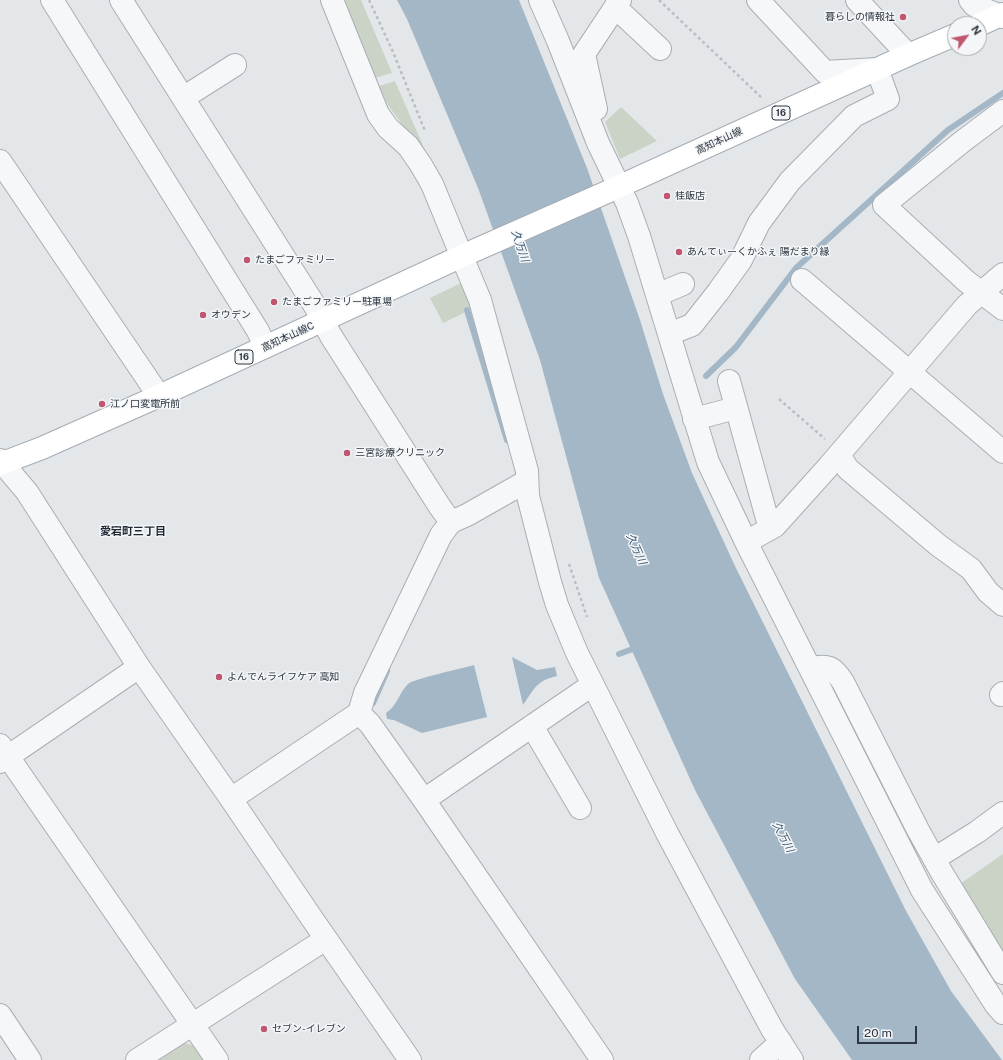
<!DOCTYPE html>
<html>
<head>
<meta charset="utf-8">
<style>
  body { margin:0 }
  #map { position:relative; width:1003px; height:1060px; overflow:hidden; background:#e4e7ea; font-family:"Public Sans",sans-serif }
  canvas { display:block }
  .north { position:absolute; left:947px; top:16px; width:40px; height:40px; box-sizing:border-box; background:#f4f6f8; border:1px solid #a4a9af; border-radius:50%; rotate:58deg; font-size:11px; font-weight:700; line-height:16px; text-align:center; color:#2d3641 }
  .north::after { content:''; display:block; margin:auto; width:14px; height:18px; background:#c1576f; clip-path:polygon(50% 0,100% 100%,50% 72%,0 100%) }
  .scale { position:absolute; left:857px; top:1026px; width:60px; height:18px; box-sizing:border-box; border:2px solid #2d3641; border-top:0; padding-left:5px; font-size:12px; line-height:14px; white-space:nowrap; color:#2d3641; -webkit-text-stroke:3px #f4f6f8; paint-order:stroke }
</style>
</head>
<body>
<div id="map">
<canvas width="1003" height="1060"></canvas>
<div class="north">N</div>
<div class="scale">20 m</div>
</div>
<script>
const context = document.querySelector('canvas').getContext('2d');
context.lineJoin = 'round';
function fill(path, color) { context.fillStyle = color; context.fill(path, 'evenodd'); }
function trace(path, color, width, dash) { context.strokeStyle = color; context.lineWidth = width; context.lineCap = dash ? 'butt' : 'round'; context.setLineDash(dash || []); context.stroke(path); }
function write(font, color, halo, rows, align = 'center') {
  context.font = font + ' "Public Sans","Noto Sans JP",sans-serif'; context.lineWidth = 3; context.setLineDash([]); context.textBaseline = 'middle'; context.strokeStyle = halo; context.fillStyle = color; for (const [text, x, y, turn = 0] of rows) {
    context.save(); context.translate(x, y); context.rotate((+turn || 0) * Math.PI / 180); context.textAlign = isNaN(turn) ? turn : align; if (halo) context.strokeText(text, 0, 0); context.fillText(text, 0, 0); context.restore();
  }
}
fill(new Path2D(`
  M 342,0 L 361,0 L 392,73 L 375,78 Z
  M 395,81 L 431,164 L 388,105 L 379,86 Z
  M 621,107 L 657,141 L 620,159 L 605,122 Z
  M 463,282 L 474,308 L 443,323 L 430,298 Z
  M 1003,854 L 1003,955 L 960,884 Z
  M 184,1043 L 196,1046 L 206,1060 L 159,1060 Z`), '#cad3c6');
fill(new Path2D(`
  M 397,0 L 519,0 L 587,168 L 640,320 L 663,394 L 692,473 L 735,566 L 905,909 L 951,991 L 1002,1060 L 852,1060 L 795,979 L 695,790 L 599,578 L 540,360 L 478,188 L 407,19 Z
  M 512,657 L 537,670 L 555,667 L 557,676 C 536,681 535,688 523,705 Z
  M 474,665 L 487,717 L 422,733 L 394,720 L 387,719 L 386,713 C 397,706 399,693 408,684 C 413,679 464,668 474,665 Z`), '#a3b7c6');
trace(new Path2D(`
  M 467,310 L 507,440
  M 706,376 L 736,347 L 796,268 L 948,130 L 1003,93
  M 619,654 L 638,647
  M 373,703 L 387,671`), '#a3b7c6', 6);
const minor = new Path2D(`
  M 52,0 L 258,331 L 265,347
  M 121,0 L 277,246 L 315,306 L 331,336 L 440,507 L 451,522
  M 332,0 L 378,114 L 388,128 L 408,146 L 421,165 L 432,184 L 455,240 L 480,300 L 527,471 L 528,496 L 550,582 L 557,605 L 577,653 L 667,833 L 772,1029 L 792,1060
  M 540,0 L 558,41 L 598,143 L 627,203 L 639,236 L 708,462 L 746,542 L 922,890 L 996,1005 L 1003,1013
  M 857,0 L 908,55
  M 970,0 L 974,5 L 1003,17
  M 615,7 L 660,49
  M 183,98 L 235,65
  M 596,109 L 584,54 L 620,0
  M 1003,111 L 963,141 L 884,205 L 966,281 L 1003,309
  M 0,161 L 159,396
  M 802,280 L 1003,452
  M 657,295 L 683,284
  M 669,334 L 692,325 L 718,292 L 741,260 L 759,223 L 790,181 L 854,116 L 888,99 L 877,69 L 825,72 L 758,0
  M 729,381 L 770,529
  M 694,419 L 736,408
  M 839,455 L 848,469 L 938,545 L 971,569 L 988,592 L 1003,605
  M 0,460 L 27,492 L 139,667 L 231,799 L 313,920 L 410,1060
  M 746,542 L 775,526 L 829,466 L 967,305 L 1003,274
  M 810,668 C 829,665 832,666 843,682 L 918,830 L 942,873 L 1003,973
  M 1001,695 L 1003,693
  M 359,713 L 370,724 L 424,800 L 602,1060
  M 532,726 L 580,808
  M 0,745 L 217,1060
  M 0,762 L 139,667
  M 231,799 L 359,713 L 365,693 L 441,535 L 451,522 L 467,515 L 527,481
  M 424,800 L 592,685
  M 934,859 L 977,832 L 1003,813
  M 0,1015 L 30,1060
  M 137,1060 L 326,939
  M 761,1060 L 781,1042`);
const major = new Path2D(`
  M 979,25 L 1003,14
  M 0,464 L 42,448 L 159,396 L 462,256 L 607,192 L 908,55 L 955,35`);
trace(minor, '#a9aeb4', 24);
trace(major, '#a4acb5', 24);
trace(new Path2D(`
  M 369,0 L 393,52 L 425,131
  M 659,0 L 763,99
  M 779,399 L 825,439
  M 569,564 L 587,617`), '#babdc2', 2.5, [3, 3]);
trace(minor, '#f6f7f9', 22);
trace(major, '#fff', 22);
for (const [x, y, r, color] of [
  [903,17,4,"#c1576f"],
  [667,196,4,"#c1576f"],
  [679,252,4,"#c1576f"],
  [247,260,4,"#c1576f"],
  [274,302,4,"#c1576f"],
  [203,315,4,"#c1576f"],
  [102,404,4,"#c1576f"],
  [347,453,4,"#c1576f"],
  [219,677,4,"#c1576f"],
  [264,1029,4,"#c1576f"]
]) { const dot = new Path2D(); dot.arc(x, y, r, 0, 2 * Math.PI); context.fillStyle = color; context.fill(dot); trace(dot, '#f4f6f8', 1.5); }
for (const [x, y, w] of [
  [781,113,18],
  [244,357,18]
]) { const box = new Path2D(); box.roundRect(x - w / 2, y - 7, w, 14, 3); context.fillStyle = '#f4f6f8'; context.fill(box); trace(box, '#2d3641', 1); }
write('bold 9px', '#2d3641', null, [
  ["16",781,113],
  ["16",244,357]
]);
write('10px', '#2d3641', '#f4f6f8', [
  ["暮らしの情報社",895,17,"right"],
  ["桂飯店",675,196],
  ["あんてぃーくかふぇ 陽だまり縁",687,252],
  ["たまごファミリー",255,260],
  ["たまごファミリー駐車場",282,302],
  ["オウデン",211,315],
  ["江ノ口変電所前",110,404],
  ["三宮診療クリニック",355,453],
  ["よんでんライフケア 高知",227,677],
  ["セブン-イレブン",272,1029]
], 'left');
write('10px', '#2d3641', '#f4f6f8', [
  ["高知本山線",719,141,-25],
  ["高知本山線C",288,337,-25]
]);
write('italic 11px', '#3b5771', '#f4f6f8', [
  ["久万川",520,246,71],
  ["久万川",636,549,66],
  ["久万川",783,837,62]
]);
write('bold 11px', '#1f2732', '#f4f6f8', [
  ["愛宕町三丁目",133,532]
]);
</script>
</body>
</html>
